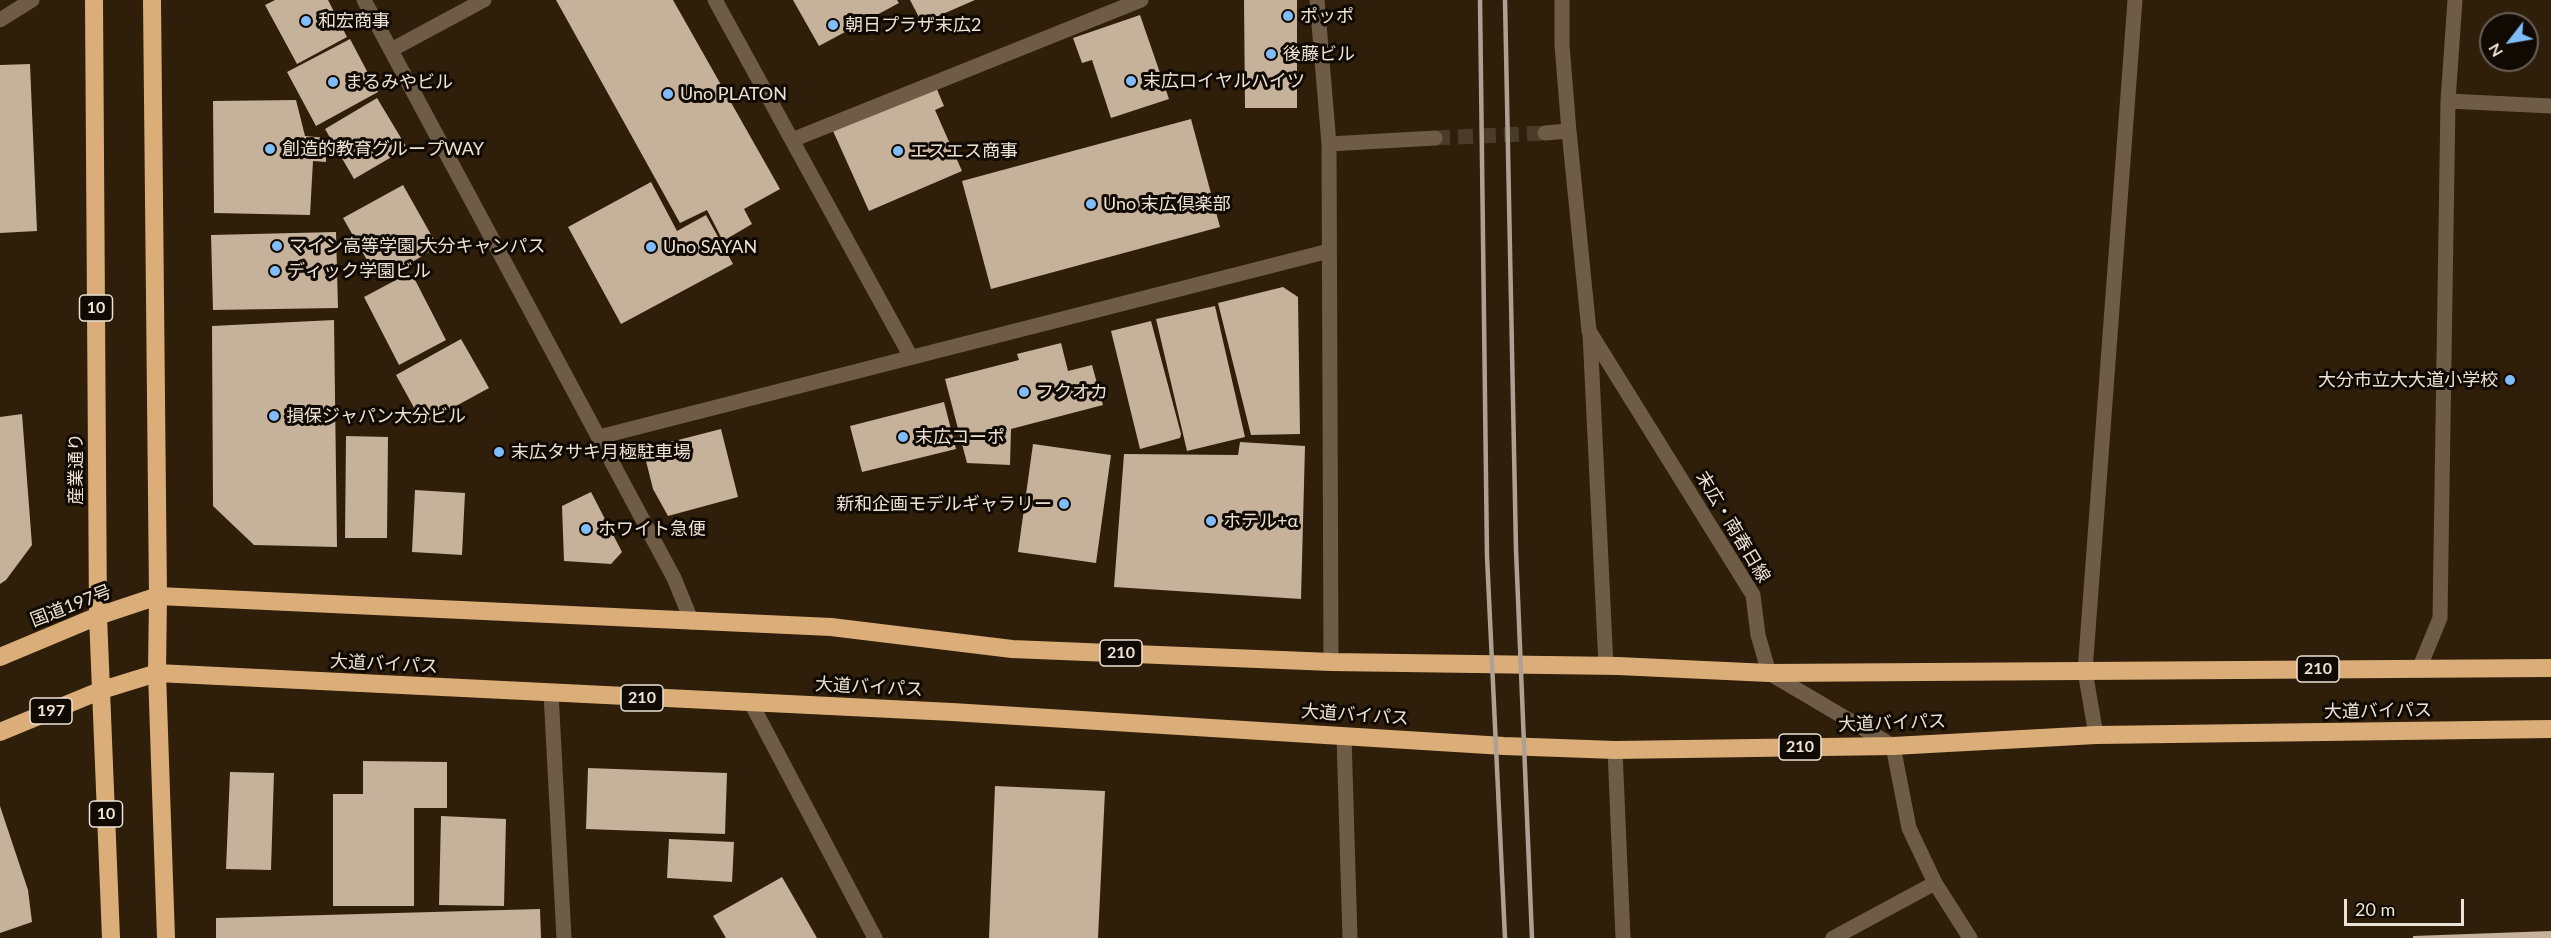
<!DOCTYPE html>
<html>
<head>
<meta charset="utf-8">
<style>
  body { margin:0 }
  #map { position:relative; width:2551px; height:938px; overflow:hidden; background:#2e1e0a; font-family:Lato,sans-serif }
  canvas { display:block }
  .north { position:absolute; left:2479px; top:12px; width:60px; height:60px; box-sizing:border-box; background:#110a03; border:2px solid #696057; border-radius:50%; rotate:239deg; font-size:16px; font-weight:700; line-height:24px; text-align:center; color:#ede2d6 }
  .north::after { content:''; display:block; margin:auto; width:21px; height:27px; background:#81bcfa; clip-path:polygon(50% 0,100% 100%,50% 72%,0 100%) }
  .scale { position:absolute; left:2344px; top:899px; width:120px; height:27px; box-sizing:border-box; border:3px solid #ede2d6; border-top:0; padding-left:8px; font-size:18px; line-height:21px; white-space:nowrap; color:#ede2d6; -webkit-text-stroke:4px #110a03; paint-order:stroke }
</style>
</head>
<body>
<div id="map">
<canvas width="2551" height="938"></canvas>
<div class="north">N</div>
<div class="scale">20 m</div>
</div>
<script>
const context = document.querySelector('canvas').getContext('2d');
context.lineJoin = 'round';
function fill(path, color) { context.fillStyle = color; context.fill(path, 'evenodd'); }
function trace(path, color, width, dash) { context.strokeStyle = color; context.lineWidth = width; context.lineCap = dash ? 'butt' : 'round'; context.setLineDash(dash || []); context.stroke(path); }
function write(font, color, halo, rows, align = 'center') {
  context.font = font + ' Lato,"Noto Sans JP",sans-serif'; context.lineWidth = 6; context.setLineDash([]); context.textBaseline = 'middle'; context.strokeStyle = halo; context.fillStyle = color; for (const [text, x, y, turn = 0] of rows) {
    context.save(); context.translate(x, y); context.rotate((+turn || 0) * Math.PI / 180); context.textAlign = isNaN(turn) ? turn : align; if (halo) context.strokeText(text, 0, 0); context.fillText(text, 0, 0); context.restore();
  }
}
fill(new Path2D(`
  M 275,0 L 328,0 L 347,37 L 297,64 L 265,5 Z
  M 556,0 L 673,0 L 780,189 L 744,209 L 752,224 L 723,241 L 707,210 L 680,223 Z
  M 793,0 L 897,0 L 899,3 L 819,46 Z
  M 910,0 L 975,0 L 922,23 Z
  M 1244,0 L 1297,0 L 1297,108 L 1245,108 Z
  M 1140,15 L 1169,99 L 1111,118 L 1092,60 L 1082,63 L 1073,38 Z
  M 350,39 L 378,92 L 316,126 L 287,72 Z
  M 30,64 L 37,231 L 0,233 L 0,65 Z
  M 936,87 L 944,106 L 935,110 L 962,171 L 869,211 L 833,131 Z
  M 377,98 L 407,148 L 354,179 L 325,129 Z
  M 296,100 L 305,136 L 326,138 L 326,162 L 313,161 L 310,215 L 214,213 L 213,101 Z
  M 1191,119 L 1220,227 L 991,289 L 962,181 Z
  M 651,182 L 677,231 L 706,215 L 733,264 L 621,324 L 568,227 Z
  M 403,185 L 438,247 L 379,281 L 343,218 Z
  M 336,232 L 338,308 L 213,310 L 211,235 Z
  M 411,272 L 446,340 L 399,365 L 364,297 Z
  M 1283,287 L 1298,297 L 1300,434 L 1251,435 L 1218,303 Z
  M 1215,306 L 1245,437 L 1187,451 L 1156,319 Z
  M 334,320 L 337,547 L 254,545 L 213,506 L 212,326 Z
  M 1151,321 L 1181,434 L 1180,438 L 1140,449 L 1111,331 Z
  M 461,339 L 489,388 L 423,424 L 396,375 Z
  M 1061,343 L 1068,371 L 1092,365 L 1103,405 L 1011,429 L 1010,465 L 967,463 L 945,379 L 1019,360 L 1017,354 Z
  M 944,402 L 956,449 L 862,472 L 850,426 Z
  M 22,414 L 32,545 L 6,580 L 0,584 L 0,417 Z
  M 721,429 L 738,497 L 668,516 L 653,489 L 643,449 Z
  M 346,436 L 388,437 L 387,538 L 345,538 Z
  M 1240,442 L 1305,446 L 1301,599 L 1114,587 L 1124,454 L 1238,455 Z
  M 1033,444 L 1111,455 L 1096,563 L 1018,552 Z
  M 415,490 L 465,493 L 462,555 L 412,552 Z
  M 591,492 L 622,552 L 611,564 L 564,561 L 562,506 Z
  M 363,761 L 447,762 L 447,808 L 414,808 L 414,906 L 333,906 L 333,794 L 363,794 Z
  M 588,768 L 727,773 L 725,834 L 586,829 Z
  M 230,772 L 274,773 L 271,870 L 226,869 Z
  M 995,786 L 1105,791 L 1098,938 L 989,938 Z
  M 0,806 L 28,890 L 32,922 L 0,933 Z
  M 441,816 L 506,819 L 504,906 L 439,905 Z
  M 669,839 L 734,842 L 732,882 L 667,878 Z
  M 782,877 L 817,938 L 726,938 L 713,916 Z
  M 540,909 L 541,938 L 216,938 L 216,918 Z
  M 2551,931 L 2551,938 L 2413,938 L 2413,936 Z`), '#c6b19a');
trace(new Path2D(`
  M 1435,138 L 1545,133`), '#4b3b29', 15, [15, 8]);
trace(new Path2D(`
  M 364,0 L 674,578 L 692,622
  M 715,0 L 911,357
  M 1317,0 L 1329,144 L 1435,138
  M 1562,0 L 1562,45 L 1569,131
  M 0,20 L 32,0
  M 391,50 L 484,0
  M 2448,101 L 2551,106
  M 1545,133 L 1569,131 L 1589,331 L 1753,595 L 1758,635 L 1769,673 L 1893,746 L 1909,828 L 1935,883 L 1970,938
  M 792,140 L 1141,0
  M 1329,144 L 1331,662
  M 1590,333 L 1606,666
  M 599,437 L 1329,251
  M 2419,669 L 2440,618 L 2448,101 L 2455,0
  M 551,693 L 564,938
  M 751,703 L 875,938
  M 2096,735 L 2085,671 L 2135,0
  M 1344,736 L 1350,938
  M 1615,750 L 1623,938
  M 1833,938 L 1935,883`), '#6e5c47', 15);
trace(new Path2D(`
  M 94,0 L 98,616 L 111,938
  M 152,0 L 158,596 L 157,673 L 166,938
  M 0,657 L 98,616 L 158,596 L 831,627 L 1012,649 L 1331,662 L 1618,666 L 1769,673 L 2551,668
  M 0,732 L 102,690 L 157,673 L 952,712 L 1504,746 L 1615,750 L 1893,746 L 2096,735 L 2551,729`), '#dbad78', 18);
trace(new Path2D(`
  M 1480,0 L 1487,556 L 1505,938
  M 1505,0 L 1516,550 L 1532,938`), '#aea193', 4.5);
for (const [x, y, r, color] of [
  [1288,16,6,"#81bcfa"],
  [306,21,6,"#81bcfa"],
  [833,25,6,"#81bcfa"],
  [1271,54,6,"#81bcfa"],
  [1131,81,6,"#81bcfa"],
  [333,82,6,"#81bcfa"],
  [668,94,6,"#81bcfa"],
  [270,149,6,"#81bcfa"],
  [898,151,6,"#81bcfa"],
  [1091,204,6,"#81bcfa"],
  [277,246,6,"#81bcfa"],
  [651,247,6,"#81bcfa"],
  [275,271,6,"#81bcfa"],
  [2510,380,6,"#81bcfa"],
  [1024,392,6,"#81bcfa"],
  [274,416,6,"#81bcfa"],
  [903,437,6,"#81bcfa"],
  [499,452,6,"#81bcfa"],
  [1064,504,6,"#81bcfa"],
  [1211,521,6,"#81bcfa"],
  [586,529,6,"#81bcfa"]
]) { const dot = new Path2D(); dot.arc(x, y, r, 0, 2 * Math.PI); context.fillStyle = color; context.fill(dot); trace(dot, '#110a03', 2); }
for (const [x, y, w] of [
  [96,308,33],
  [1121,653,42],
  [2318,669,42],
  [642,698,42],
  [51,711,42],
  [1800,747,42],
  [106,814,33]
]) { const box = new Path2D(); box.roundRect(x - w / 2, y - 13, w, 26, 4.5); context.fillStyle = '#110a03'; context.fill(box); trace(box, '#ede2d6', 1.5); }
write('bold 16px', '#ede2d6', null, [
  ["10",96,308],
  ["210",1121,653],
  ["210",2318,669],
  ["210",642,698],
  ["197",51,711],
  ["210",1800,747],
  ["10",106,814]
]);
write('18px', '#ede2d6', '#110a03', [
  ["ポッポ",1300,16],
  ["和宏商事",318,21],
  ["朝日プラザ末広2",845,25],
  ["後藤ビル",1283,54],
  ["末広ロイヤルハイツ",1143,81],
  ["まるみやビル",345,82],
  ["Uno PLATON",680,94],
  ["創造的教育グループWAY",282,149],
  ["エスエス商事",910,151],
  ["Uno 末広倶楽部",1103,204],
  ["マイン高等学園 大分キャンパス",289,246],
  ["Uno SAYAN",663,247],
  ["ディック学園ビル",287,271],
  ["大分市立大大道小学校",2498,380,"right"],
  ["フクオカ",1036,392],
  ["損保ジャパン大分ビル",286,416],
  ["末広コーポ",915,437],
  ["末広タサキ月極駐車場",511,452],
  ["新和企画モデルギャラリー",1052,504,"right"],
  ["ホテル+α",1223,521],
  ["ホワイト急便",598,529]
], 'left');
write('18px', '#ede2d6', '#110a03', [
  ["産業通り",76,469,-90],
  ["末広・南春日線",1733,527,59],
  ["国道197号",71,606,-21],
  ["大道バイパス",384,664,3],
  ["大道バイパス",869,687,3],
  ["大道バイパス",2378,711,-1],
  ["大道バイパス",1355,715,4],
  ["大道バイパス",1892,723,-2]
]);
</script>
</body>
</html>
